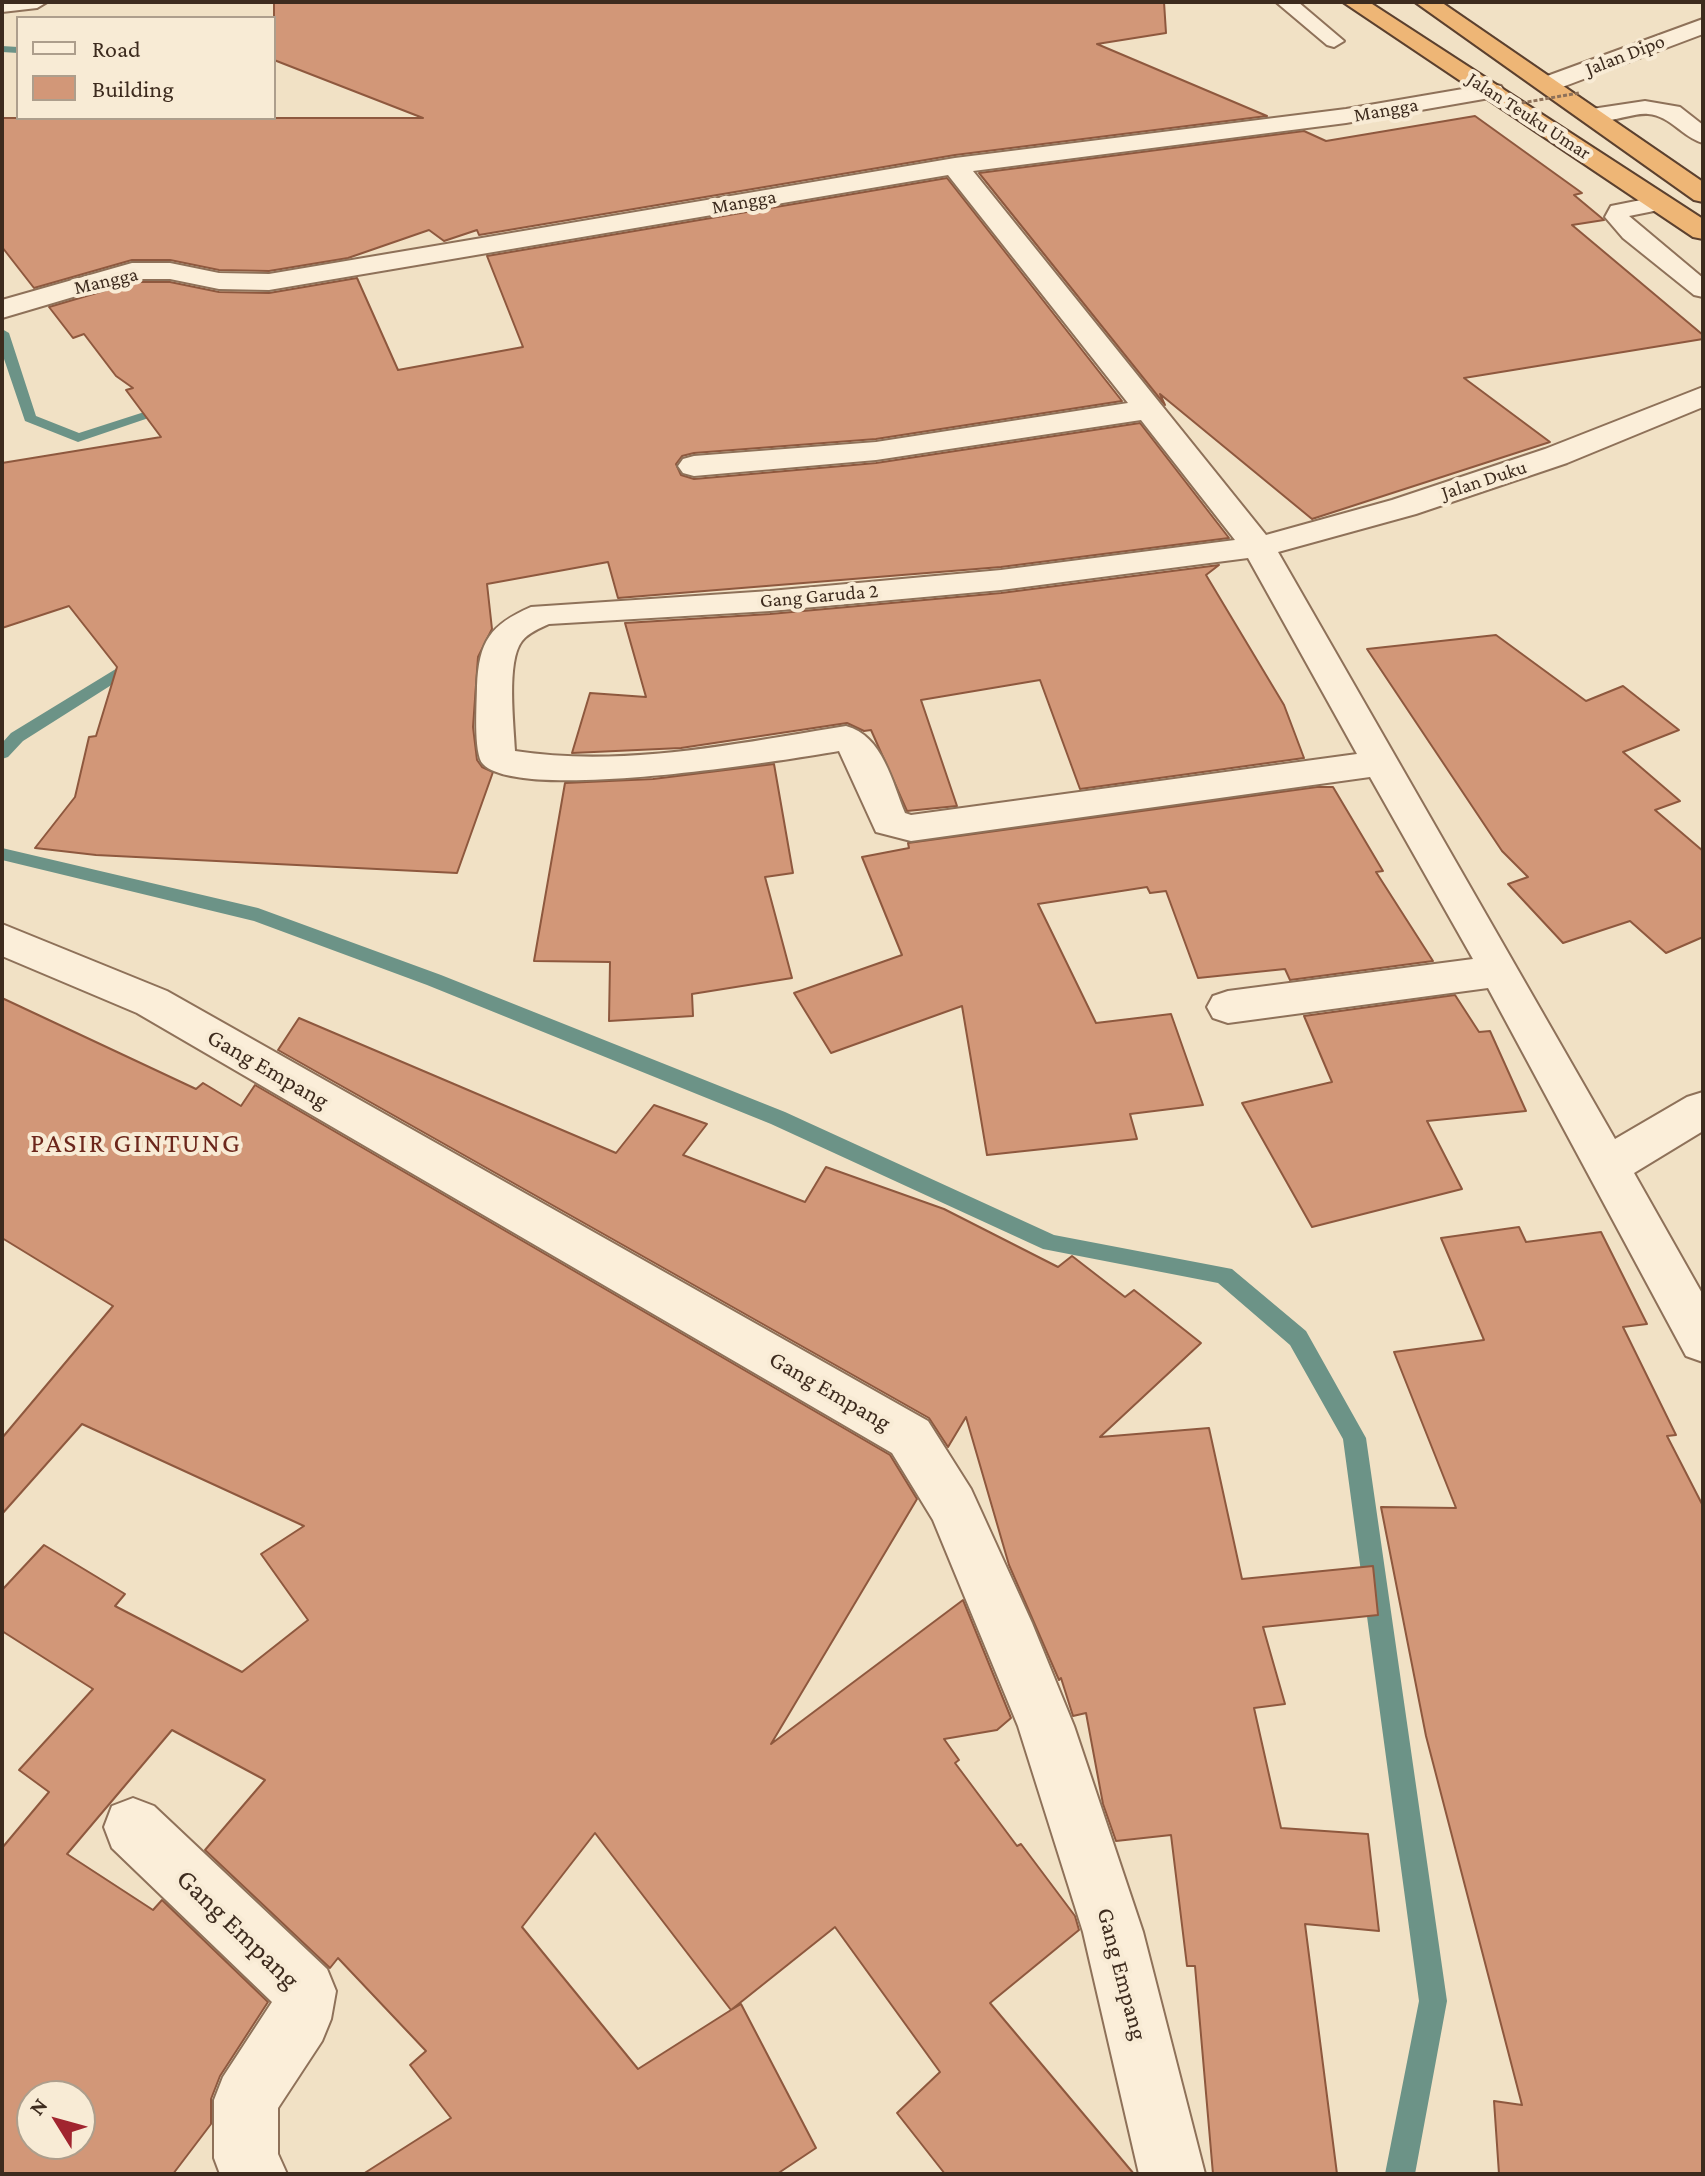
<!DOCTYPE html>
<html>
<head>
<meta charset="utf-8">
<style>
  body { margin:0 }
  #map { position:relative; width:1705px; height:2176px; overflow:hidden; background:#f1e1c5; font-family:"Crimson Pro",serif }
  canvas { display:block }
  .frame { position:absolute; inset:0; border:4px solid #3d2b1e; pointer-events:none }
  .legend { position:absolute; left:16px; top:16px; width:260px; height:104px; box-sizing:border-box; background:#f8ebd5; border:2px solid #ad9e8c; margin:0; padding:10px 14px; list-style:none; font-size:24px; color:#3d2b1e }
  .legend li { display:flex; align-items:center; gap:16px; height:40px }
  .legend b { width:40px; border:2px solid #ad9e8c }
  .north { position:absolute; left:16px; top:2080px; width:80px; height:80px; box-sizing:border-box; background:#f8ebd5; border:2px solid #ad9e8c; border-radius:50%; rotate:307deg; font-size:22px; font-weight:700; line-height:32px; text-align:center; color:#3d2b1e }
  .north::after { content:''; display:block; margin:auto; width:28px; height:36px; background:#a1252f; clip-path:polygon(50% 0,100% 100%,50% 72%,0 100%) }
</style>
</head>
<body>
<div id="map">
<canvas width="1705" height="2176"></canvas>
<div class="frame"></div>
<ul class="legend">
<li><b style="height:10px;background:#fbeed9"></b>Road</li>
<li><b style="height:22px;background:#d29778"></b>Building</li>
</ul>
<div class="north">N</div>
</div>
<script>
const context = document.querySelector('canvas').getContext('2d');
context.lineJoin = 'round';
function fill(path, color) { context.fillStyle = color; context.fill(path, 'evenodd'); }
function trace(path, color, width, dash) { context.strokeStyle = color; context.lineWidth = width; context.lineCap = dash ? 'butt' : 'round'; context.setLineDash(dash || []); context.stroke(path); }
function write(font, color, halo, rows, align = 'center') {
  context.font = font + ' "Crimson Pro",serif'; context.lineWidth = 8; context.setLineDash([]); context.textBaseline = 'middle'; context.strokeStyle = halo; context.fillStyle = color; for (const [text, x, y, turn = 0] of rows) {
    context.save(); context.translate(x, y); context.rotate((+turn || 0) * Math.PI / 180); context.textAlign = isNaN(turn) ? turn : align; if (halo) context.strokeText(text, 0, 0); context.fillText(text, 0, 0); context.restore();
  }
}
fill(new Path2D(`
  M 2,46 L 18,47 L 18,53 L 2,52 Z
  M 2,329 L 9,333 L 36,416 L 79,433 L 166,405 L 178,408 L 78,442 L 25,421 L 2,353 Z
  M 137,656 L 143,657 L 143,665 L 23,741 L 8,757 L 2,759 L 2,743 L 11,733 Z
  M 2,848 L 258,908 L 441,975 L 785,1112 L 1054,1235 L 1232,1269 L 1306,1331 L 1366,1438 L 1447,2001 L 1415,2174 L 1385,2174 L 1419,2001 L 1343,1439 L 1290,1345 L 1218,1283 L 1043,1249 L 771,1124 L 427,985 L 254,921 L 2,860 Z`), '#6c9387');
const building = new Path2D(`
  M 274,2 L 1164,2 L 1166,33 L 1097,44 L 1267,116 L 955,155 L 479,235 L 477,230 L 444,241 L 429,230 L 348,258 L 269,271 L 219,270 L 170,260 L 132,260 L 34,288 L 2,247 L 2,118 L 423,118 L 274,60 Z
  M 1475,116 L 1582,193 L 1574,195 L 1604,220 L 1572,225 L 1703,335 L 1703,339 L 1464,378 L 1550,442 L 1312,519 L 1160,394 L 1165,405 L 979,173 L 1304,131 L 1326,141 Z
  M 947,178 L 1122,401 L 876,439 L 694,453 L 682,456 L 676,464 L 681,475 L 694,479 L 876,463 L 1140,423 L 1229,538 L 1001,567 L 618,598 L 608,562 L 487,584 L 492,629 L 478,657 L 473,727 L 477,760 L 482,767 L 493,772 L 457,873 L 96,855 L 35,848 L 75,797 L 89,737 L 96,736 L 117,667 L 69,606 L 2,628 L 2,463 L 161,437 L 126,390 L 133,388 L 116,376 L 84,334 L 73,338 L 49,307 L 134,282 L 170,282 L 219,292 L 269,293 L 357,278 L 398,370 L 523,347 L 487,256 Z
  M 1219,565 L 1206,575 L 1284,705 L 1304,758 L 1080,789 L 1040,680 L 921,700 L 957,806 L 907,811 L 871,730 L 864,731 L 847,723 L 681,748 L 572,753 L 590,693 L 646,697 L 625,623 L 770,614 L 1001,593 Z
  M 1496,635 L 1586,701 L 1623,686 L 1679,730 L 1623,752 L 1680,801 L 1655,810 L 1703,851 L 1703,937 L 1666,953 L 1630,921 L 1563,943 L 1508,884 L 1528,877 L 1502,851 L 1367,649 Z
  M 774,764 L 793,873 L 765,877 L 792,978 L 692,994 L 693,1016 L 609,1021 L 610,962 L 534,961 L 565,783 L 653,779 Z
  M 1317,787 L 1333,787 L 1383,871 L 1376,872 L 1433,961 L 1290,980 L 1285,969 L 1198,978 L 1166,891 L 1150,893 L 1147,887 L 1038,904 L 1096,1023 L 1171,1014 L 1203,1105 L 1130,1114 L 1137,1139 L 987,1155 L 962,1006 L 831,1053 L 794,993 L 902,955 L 862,857 L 909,848 L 908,843 Z
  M 1455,995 L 1479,1032 L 1490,1031 L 1526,1111 L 1427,1121 L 1462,1189 L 1312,1227 L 1242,1103 L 1332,1082 L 1304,1016 Z
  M 2,998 L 196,1089 L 203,1083 L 241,1106 L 255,1085 L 890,1455 L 917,1499 L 771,1744 L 963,1600 L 1011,1718 L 997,1730 L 944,1739 L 959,1760 L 955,1763 L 1017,1846 L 1021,1844 L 1075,1916 L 1079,1930 L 990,2003 L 1134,2174 L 945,2174 L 897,2113 L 940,2072 L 835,1927 L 731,2010 L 741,2004 L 816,2148 L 777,2174 L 363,2174 L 451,2118 L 410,2065 L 426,2051 L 338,1958 L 330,1968 L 205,1850 L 265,1780 L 172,1730 L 67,1854 L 153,1910 L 162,1900 L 268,2002 L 220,2076 L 211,2099 L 211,2124 L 173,2174 L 2,2174 L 2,1848 L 49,1792 L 19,1770 L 93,1689 L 2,1631 L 2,1590 L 44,1545 L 125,1594 L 115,1606 L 242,1672 L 308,1620 L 261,1554 L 304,1526 L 82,1424 L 2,1514 L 2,1438 L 113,1306 L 2,1238 ZM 595,1833 L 731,2010 L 638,2069 L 522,1927 ZM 32,2096 L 80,2096 L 80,2144 L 32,2144 Z
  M 299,1018 L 616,1153 L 654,1105 L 707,1124 L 683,1155 L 805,1202 L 826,1167 L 944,1209 L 1058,1267 L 1072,1256 L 1125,1297 L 1134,1290 L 1201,1343 L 1100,1437 L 1209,1428 L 1242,1579 L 1373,1566 L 1378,1615 L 1263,1627 L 1285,1704 L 1254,1708 L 1281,1828 L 1368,1834 L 1379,1931 L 1305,1924 L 1337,2174 L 1213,2174 L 1195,1966 L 1187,1966 L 1171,1835 L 1116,1841 L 1103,1804 L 1086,1713 L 1073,1716 L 1061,1678 L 1059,1680 L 1009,1565 L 966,1417 L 948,1447 L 929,1418 L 278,1050 Z
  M 1519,1227 L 1526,1242 L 1601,1232 L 1647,1324 L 1623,1327 L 1676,1435 L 1667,1436 L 1703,1506 L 1703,2174 L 1499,2174 L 1494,2101 L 1522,2105 L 1426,1736 L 1381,1507 L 1456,1508 L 1394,1352 L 1484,1340 L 1441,1238 Z`);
fill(building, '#d29778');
trace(building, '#8e583e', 2);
const service = new Path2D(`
  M 2,2 L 47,2 L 37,8 L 2,12 Z
  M 1276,2 L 1298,2 L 1344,41 L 1334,47 L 1327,45 Z
  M 1645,101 L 1680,107 L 1703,125 L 1703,143 C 1682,137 1671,116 1648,114 C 1630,112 1594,131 1581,115 L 1592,109 Z
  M 1661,196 L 1669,198 L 1673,203 L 1669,208 L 1629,216 L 1703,278 L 1703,297 L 1694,295 L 1623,238 L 1605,217 L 1611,206 Z`);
const minor = new Path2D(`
  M 1703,19 L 1703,34 L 1557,89 L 1539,89 L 1536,84 L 1539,79 Z
  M 1492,84 L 1501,86 L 1504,91 L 1501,96 L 1346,123 L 973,171 L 1266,535 L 1392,500 L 1545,449 L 1703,387 L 1703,407 L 1567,463 L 1416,514 L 1278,552 L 1615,1139 L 1687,1097 L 1703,1092 L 1703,1131 L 1634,1173 L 1703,1295 L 1703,1362 L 1686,1356 L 1488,988 L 1228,1023 L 1213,1018 L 1207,1007 L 1213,996 L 1228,991 L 1473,959 L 1370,777 L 911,841 L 876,832 L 839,751 C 781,761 520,803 483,764 C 473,754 477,701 477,686 C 479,641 490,625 531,607 L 770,591 L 1001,570 L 1235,540 L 1141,420 L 876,460 L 694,476 L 683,473 L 678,466 L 683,459 L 694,456 L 876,442 L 1128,403 L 948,175 L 269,290 L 219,289 L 170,279 L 134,279 L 2,318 L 2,300 L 132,263 L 170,263 L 219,273 L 269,274 L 955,158 L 1346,109 ZM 1248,558 L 1357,754 L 911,815 L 905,813 C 892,782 883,736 846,726 C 740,743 623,768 515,751 C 514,725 506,661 522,641 C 528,633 540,628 549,624 L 770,611 L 1001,590 Z
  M 2,924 L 167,991 L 928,1421 L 971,1489 L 1032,1623 L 1074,1726 L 1143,1932 L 1205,2174 L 1139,2174 L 1083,1932 L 1018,1726 L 933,1520 L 892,1453 L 137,1013 L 2,956 Z
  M 133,1798 L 154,1806 L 327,1969 L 336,1991 L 331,2019 L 322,2041 L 278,2108 L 278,2154 L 287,2174 L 220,2174 L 214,2158 L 214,2100 L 223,2077 L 272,2002 L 112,1848 L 104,1827 L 112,1806 Z`);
const trunk = new Path2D(`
  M 1343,2 L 1369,2 L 1703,219 L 1703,239 L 1693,237 Z
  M 1415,2 L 1441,2 L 1703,182 L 1703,202 L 1694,200 Z`);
trace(service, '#8e7159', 4);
trace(minor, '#8e7159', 4);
trace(trunk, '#5b402e', 4);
fill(service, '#fbeed9');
fill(minor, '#fbeed9');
fill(trunk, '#eeb676');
trace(new Path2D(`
  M 1498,107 L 1579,93`), '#8e7159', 3, [4, 2]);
write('20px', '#3d2b1e', '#f8ebd5', [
  ["Jalan Dipo",1625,55,-21],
  ["Mangga",1386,110,-10],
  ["Jalan Teuku Umar",1529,116,33],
  ["Mangga",744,202,-10],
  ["Mangga",106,281,-13],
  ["Jalan Duku",1484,480,-18],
  ["Gang Garuda 2",819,596,-5]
]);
write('24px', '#3d2b1e', '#f8ebd5', [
  ["Gang Empang",268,1069,30],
  ["Gang Empang",830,1391,30],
  ["Gang Empang",1122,1974,75]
]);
context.letterSpacing = '2px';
write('28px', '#6c261b', '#f8ebd5', [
  ["PASIR GINTUNG",136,1143]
]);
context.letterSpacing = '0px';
write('28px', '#3d2b1e', '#f8ebd5', [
  ["Gang Empang",238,1929,44]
]);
</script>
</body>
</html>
